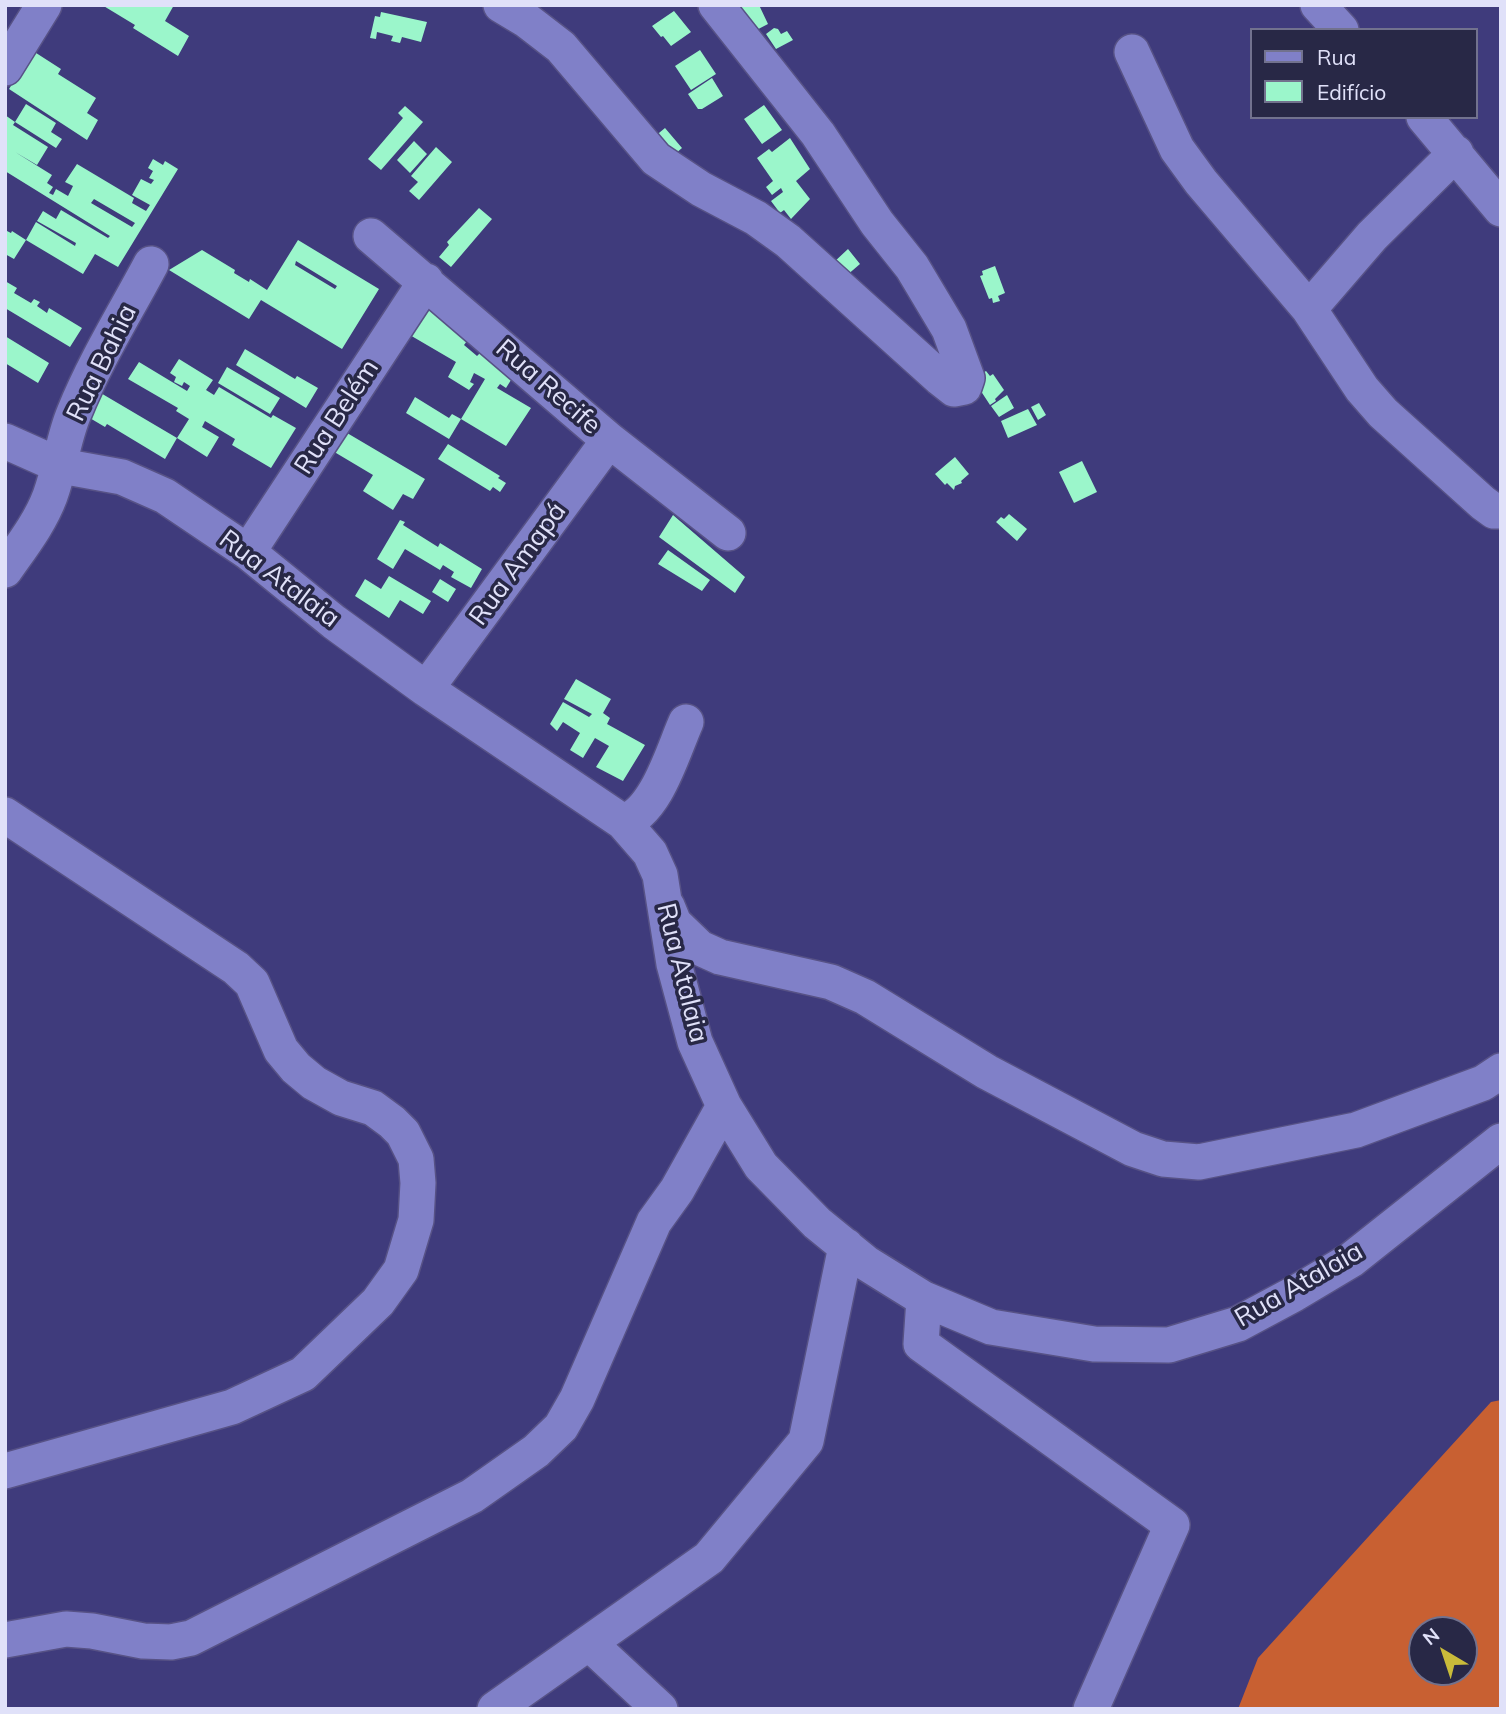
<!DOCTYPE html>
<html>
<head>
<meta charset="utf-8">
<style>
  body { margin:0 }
  #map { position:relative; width:1506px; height:1714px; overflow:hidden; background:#3f3b7c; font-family:Mulish,sans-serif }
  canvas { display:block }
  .frame { position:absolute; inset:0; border:7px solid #e0e1f9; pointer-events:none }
  .legend { position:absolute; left:1250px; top:28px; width:228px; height:91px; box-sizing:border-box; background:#282846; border:2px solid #72728e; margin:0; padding:9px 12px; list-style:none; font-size:21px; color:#e0e1f9 }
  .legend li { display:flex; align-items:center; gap:14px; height:35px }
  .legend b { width:35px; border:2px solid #72728e }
  .north { position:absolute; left:1408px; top:1616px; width:70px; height:70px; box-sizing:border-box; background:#282846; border:2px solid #72728e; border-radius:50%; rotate:321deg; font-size:19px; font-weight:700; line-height:28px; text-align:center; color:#e0e1f9 }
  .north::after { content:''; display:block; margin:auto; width:24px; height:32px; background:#c9bb3a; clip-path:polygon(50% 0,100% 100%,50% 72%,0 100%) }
</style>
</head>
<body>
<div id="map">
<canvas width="1506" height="1714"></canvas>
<div class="frame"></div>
<ul class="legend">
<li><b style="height:9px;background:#8080c8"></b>Rua</li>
<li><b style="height:19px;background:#9bf6cb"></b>Edifício</li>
</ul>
<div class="north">N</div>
</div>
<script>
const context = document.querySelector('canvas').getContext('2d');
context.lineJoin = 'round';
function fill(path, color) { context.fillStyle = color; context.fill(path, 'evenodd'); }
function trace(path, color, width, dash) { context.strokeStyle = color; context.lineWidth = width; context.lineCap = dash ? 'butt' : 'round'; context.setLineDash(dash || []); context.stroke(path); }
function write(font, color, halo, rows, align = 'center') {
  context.font = font + ' Mulish,sans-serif'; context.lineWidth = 7; context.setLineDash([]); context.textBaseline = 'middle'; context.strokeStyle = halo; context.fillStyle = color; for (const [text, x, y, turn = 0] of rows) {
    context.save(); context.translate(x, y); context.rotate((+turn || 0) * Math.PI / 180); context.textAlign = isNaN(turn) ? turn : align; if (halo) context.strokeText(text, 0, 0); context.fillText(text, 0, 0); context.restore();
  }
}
fill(new Path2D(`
  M 1501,1400 L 1501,1709 L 1238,1709 L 1258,1658 L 1491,1402 ZM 1422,1630 L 1464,1630 L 1464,1672 L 1422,1672 Z`), '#c86032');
fill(new Path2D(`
  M 102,5 L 174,5 L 165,21 L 189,36 L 178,56 L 133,28 L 135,25 Z
  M 722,5 L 759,5 L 768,24 L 743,37 Z
  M 674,11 L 691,32 L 671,46 L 663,36 L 661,37 L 652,26 Z
  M 381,12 L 427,22 L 421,42 L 402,37 L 400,43 L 391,41 L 393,36 L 377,32 L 376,39 L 370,38 L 375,16 L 380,17 Z
  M 774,28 L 778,29 L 781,34 L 787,31 L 793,40 L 776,49 L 766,34 Z
  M 700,50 L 716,74 L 691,90 L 675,66 Z
  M 33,51 L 61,69 L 58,74 L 96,98 L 87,113 L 98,120 L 87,140 L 9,89 Z
  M 712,78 L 723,96 L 702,109 L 698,109 L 688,94 Z
  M 26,104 L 56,123 L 51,132 L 62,139 L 56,148 L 15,122 Z
  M 764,105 L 782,130 L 762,144 L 744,119 Z
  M 405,106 L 423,122 L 381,170 L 368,159 L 403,118 L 398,113 Z
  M 5,115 L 15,122 L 13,125 L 48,147 L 37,165 L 15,152 L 52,175 L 47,183 L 53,187 L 49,193 L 53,195 L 56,189 L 68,196 L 73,186 L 65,182 L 77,164 L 134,198 L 132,203 L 146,211 L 150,205 L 132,195 L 141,179 L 151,184 L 154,180 L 149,178 L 153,171 L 148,168 L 153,159 L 163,165 L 165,161 L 178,169 L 118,267 L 95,254 L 83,274 L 26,240 L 36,222 L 75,246 L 76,243 L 37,221 L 43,211 L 56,219 L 61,210 L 108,238 L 110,236 L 5,171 ZM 94,199 L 135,223 L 132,227 L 91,203 Z
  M 665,128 L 682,148 L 675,154 L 648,142 Z
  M 790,138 L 810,169 L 796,181 L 810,199 L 791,219 L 784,210 L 780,213 L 771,201 L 783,192 L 781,188 L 772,195 L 766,187 L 773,181 L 757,158 L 769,149 L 772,152 Z
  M 414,141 L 427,154 L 410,173 L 397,160 Z
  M 436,147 L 452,162 L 419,200 L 409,191 L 418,182 L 411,176 Z
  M 479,208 L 492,219 L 451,267 L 439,257 L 449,245 L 447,242 Z
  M 5,230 L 11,233 L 12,231 L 26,240 L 14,259 L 5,254 Z
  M 298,240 L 379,289 L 342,349 L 261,300 L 249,319 L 169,270 L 202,250 L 235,270 L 234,273 L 249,282 L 250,279 L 267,290 ZM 296,261 L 337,286 L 335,289 L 295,265 Z
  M 848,249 L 860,264 L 846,276 L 833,263 Z
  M 995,266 L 1005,293 L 998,296 L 1000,301 L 993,303 L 992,298 L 989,299 L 980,276 L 983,275 L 982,271 Z
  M 5,281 L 17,288 L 14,293 L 31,303 L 34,299 L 40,302 L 37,306 L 47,313 L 49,308 L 82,328 L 70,347 L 5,308 Z
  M 424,304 L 467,341 L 464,345 L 477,356 L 480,353 L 511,380 L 506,388 L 500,384 L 497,388 L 531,408 L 506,446 L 461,419 L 485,379 L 474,373 L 470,382 L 474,384 L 469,390 L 448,377 L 456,362 L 403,331 Z
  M 5,336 L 49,363 L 38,383 L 5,363 Z
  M 245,349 L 295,379 L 297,376 L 318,388 L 306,408 L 236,365 Z
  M 179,359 L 213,380 L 206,390 L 214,395 L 219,387 L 271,418 L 273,415 L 296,428 L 271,468 L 232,445 L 235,439 L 205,421 L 202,427 L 219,437 L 207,457 L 177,438 L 165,459 L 107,424 L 105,427 L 83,414 L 99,392 L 177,438 L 189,419 L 176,411 L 178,408 L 128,379 L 139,362 L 187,391 L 190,386 L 184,382 L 182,386 L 174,382 L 176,377 L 170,373 Z
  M 227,367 L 280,398 L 270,414 L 218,383 Z
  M 986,371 L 990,376 L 993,374 L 1004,390 L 995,399 L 996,401 L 990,405 L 973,379 Z
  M 1007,395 L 1014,408 L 999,417 L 991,406 Z
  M 415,397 L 449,418 L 452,414 L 461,419 L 449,439 L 406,413 Z
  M 1039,403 L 1046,415 L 1038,420 L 1031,407 Z
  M 1028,409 L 1037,425 L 1008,438 L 1001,421 Z
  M 342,430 L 425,479 L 413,499 L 403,494 L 393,510 L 363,491 L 373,475 L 331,450 Z
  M 448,444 L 500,476 L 498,478 L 506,483 L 500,492 L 493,487 L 490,491 L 438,459 Z
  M 955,457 L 969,474 L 961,481 L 962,483 L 955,486 L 954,490 L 947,483 L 945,485 L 935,474 Z
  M 1082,461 L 1097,492 L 1074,503 L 1059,472 Z
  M 1009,514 L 1027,529 L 1017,541 L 996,522 L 1001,517 L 1004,519 Z
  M 673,515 L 745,577 L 735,593 L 659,537 Z
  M 400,520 L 405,522 L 403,525 L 438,547 L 440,543 L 482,569 L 471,588 L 451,577 L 454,572 L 443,565 L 440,570 L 405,549 L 393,569 L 377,559 Z
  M 668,550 L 710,580 L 702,591 L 658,564 Z
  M 389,576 L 431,601 L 423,614 L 400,600 L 389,618 L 355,596 L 365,579 L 381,589 Z
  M 440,579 L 456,589 L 448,602 L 432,592 Z
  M 576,679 L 611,699 L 603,713 L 610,718 L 607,724 L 645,745 L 623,781 L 596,767 L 609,746 L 595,738 L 583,758 L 570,750 L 580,733 L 563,722 L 557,731 L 550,724 L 563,702 L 589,717 L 592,714 L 564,699 Z`), '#9bf6cb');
const minor = new Path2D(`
  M 501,5 L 526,20 L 561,47 L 656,159 L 701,189 L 756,218 L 788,241 L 940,378 L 954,389 L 964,387 L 967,378 L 949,329 L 912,267 L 877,223 L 818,134 L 716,5
  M 1318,5 L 1341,30
  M 1132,52 L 1177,149 L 1201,182 L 1309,309 L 1362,389 L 1383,413 L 1483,503 L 1494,511 L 1501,511
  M 5,68 L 44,5
  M 1424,117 L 1501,209
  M 371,236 L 609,440 L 728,533
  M 1309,309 L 1372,236 L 1456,153
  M 5,441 L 61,466 L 122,477 L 165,496 L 248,552 L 334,622 L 426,689 L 623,822 L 650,853 L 660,875 L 674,964 L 695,1042 L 724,1106 L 761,1166 L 817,1223 L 866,1263 L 924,1299 L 991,1327 L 1094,1344 L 1169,1345 L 1238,1324 L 1294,1294 L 1351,1260 L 1501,1141
  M 248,552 L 426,281
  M 5,570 C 21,547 40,523 50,496 C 60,469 63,439 74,413 C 95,361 125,313 151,264
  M 426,689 L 609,440
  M 5,815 L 236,968 L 252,983 L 281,1050 L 296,1068 L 314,1083 L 341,1098 L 373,1108 L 392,1122 L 403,1133 L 416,1159 L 418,1183 L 416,1220 L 401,1270 L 378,1302 L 303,1374 L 232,1407 L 5,1471
  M 623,822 C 656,813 673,751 686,722
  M 667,906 L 674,923 L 700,948 L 720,957 L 831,982 L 865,997 L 987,1072 L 1133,1149 L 1163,1159 L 1199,1162 L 1356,1130 L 1483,1083 L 1501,1071
  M 924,1299 L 921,1344 L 1172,1525 L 1091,1709
  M 5,1640 L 66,1629 L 92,1631 L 143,1641 L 171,1642 L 191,1638 L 472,1496 L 536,1451 L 561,1427 L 577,1399 L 654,1222 L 677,1190 L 724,1106
  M 589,1643 L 660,1709
  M 495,1709 L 709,1558 L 806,1441 L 846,1246`);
trace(minor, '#575286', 38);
trace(minor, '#8080c8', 35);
write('26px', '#e0e1f9', '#282846', [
  ["Rua Bahia",102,363,-64],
  ["Rua Recife",548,387,41],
  ["Rua Belém",337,417,-57],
  ["Rua Amapá",518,564,-54],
  ["Rua Atalaia",279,579,37],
  ["Rua Atalaia",682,973,76],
  ["Rua Atalaia",1299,1285,-30]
]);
</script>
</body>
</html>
